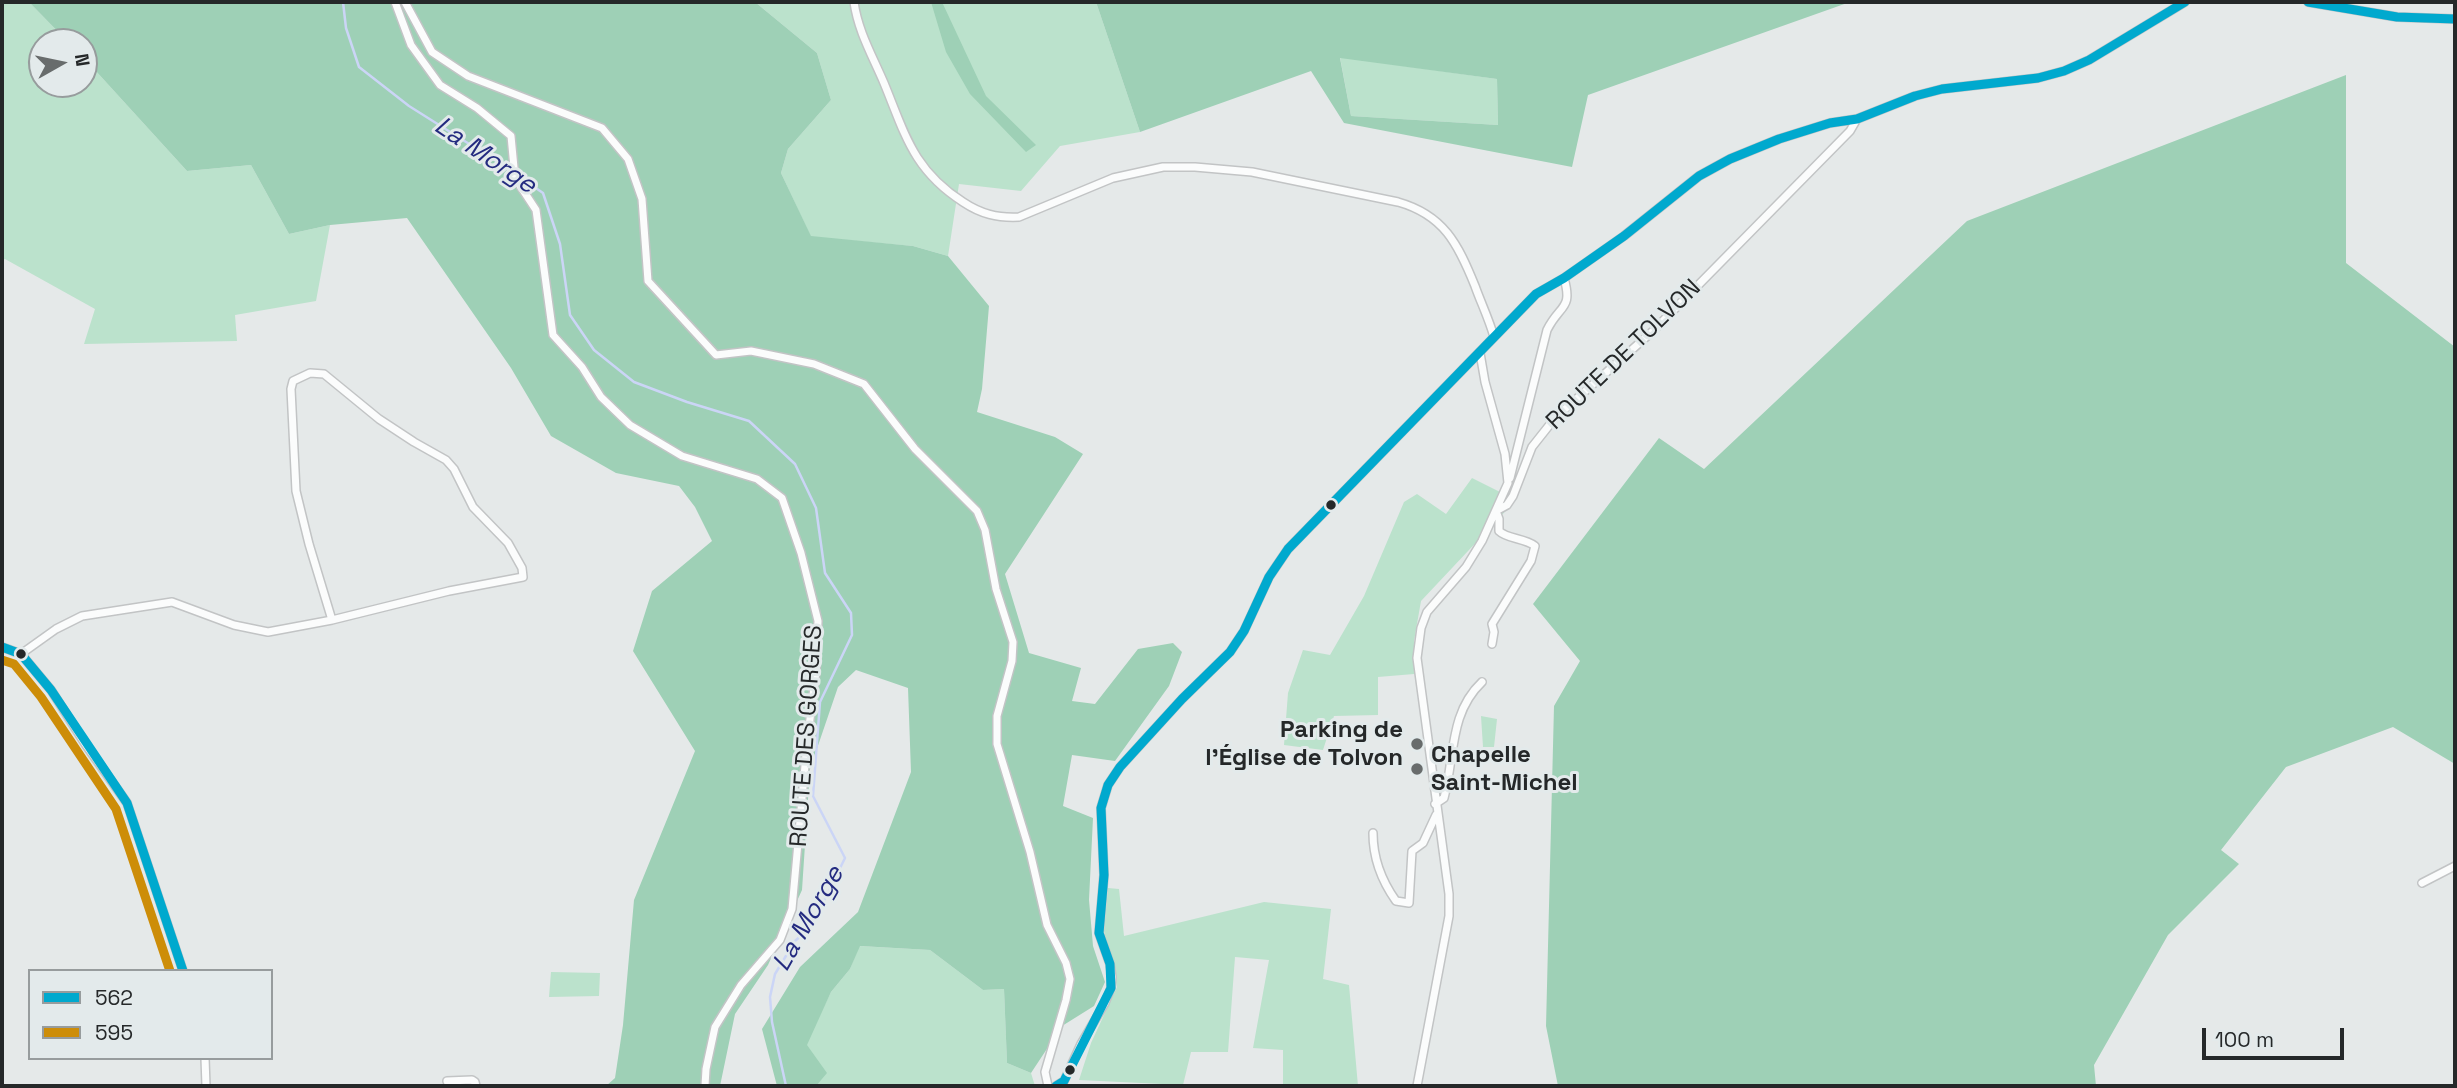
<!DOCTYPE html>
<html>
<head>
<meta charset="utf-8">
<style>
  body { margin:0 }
  #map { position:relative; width:2457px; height:1088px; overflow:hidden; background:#e5e9e9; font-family:"Space Grotesk",sans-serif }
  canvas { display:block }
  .frame { position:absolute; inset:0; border:4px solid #252829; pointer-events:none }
  .legend { position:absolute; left:28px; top:969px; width:245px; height:91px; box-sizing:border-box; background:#e3eaeb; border:2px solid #979c9d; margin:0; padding:9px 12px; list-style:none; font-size:21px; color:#252829 }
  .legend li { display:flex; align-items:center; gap:14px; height:35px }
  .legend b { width:35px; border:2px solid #979c9d }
  .north { position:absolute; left:28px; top:28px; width:70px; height:70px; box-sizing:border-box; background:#e3eaeb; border:2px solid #979c9d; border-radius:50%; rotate:81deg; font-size:19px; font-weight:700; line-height:28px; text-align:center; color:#252829 }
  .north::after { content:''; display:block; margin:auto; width:24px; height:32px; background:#686c6c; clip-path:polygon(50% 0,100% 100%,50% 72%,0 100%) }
  .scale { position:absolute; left:2202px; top:1028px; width:142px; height:32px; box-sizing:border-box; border:4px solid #252829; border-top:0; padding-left:9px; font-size:21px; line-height:24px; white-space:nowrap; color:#252829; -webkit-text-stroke:5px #e3eaeb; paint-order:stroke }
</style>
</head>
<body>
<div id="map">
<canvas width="2457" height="1088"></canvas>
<div class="frame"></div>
<ul class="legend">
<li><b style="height:9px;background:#00a9ce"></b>562</li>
<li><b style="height:9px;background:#cd8d08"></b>595</li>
</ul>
<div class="north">N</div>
<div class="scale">100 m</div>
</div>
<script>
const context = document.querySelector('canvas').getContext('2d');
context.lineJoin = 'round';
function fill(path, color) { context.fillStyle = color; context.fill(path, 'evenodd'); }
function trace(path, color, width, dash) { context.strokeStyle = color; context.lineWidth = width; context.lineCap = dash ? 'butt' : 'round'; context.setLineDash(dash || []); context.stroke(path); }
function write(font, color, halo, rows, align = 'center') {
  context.font = font + ' "Space Grotesk",sans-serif'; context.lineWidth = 6; context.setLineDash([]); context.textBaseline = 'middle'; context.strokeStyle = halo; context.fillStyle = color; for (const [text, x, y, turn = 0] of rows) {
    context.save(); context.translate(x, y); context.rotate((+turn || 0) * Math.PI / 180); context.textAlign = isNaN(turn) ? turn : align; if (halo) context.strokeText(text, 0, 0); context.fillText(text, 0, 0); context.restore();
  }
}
fill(new Path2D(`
  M 2,2 L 29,2 L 68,42 L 42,42 L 42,84 L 84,84 L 84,58 L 187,171 L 251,165 L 289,234 L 330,225 L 316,301 L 235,315 L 237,341 L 84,344 L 95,309 L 5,259 L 2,260 Z
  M 755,2 L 1096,2 L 1140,132 L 1060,146 L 1021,191 L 959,184 L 948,256 L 913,246 L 811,237 L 781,173 L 788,149 L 831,100 L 817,53 Z
  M 1340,57 L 1497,79 L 1498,125 L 1351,116 Z
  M 1472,478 L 1516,500 L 1421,601 L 1414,641 L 1414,674 L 1378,677 L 1378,715 L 1334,716 L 1323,750 L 1284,745 L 1288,693 L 1303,650 L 1330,655 L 1364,596 L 1404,502 L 1417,494 L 1446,514 Z
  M 1481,716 L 1497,719 L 1494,747 L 1483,747 Z
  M 1108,888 L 1119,889 L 1124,936 L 1264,902 L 1331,909 L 1323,979 L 1349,985 L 1358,1086 L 1283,1086 L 1283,1050 L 1253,1048 L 1269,960 L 1235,957 L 1228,1052 L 1191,1052 L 1183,1085 L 1079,1080 L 1091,1043 L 1117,987 L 1104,931 Z
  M 859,946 L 930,950 L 983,990 L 1004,989 L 1007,1063 L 1031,1073 L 1035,1086 L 785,1086 L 831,992 L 850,969 Z
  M 551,972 L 600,973 L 599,996 L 549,997 Z`), '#bbe2cc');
fill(new Path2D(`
  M 29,2 L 755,2 L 817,53 L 831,100 L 788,149 L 781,173 L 811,236 L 913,246 L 948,256 L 989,306 L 982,389 L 977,412 L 1055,437 L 1083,454 L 1005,574 L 1029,653 L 1081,668 L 1072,701 L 1095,704 L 1138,649 L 1173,643 L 1182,652 L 1169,686 L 1115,761 L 1072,755 L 1063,806 L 1093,818 L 1089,900 L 1093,946 L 1105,982 L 1094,1006 L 1062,1026 L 1031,1073 L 1007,1063 L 1004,989 L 983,990 L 930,950 L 860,946 L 850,969 L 831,992 L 807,1045 L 827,1073 L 816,1086 L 777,1086 L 762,1029 L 800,967 L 858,912 L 911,772 L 908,688 L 856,670 L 838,687 L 810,769 L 802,890 L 768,965 L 735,1014 L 720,1086 L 606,1086 L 615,1078 L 623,1025 L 634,900 L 695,751 L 633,651 L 652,591 L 712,541 L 695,507 L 679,486 L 616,473 L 551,436 L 511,368 L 407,218 L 330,225 L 289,234 L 251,165 L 187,171 L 84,58 L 84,42 L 68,42 Z
  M 931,2 L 942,2 L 986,96 L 1036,145 L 1026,152 L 970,94 L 946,52 Z
  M 1096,2 L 1850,2 L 1588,95 L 1572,167 L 1344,123 L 1311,71 L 1140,132 ZM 1340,58 L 1497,79 L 1498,125 L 1351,116 Z
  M 2346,75 L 2346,263 L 2455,347 L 2455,764 L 2393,727 L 2286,767 L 2221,850 L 2239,864 L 2168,935 L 2094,1065 L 2096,1086 L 1558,1086 L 1546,1026 L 1554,706 L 1580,661 L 1533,604 L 1659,438 L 1704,469 L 1967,221 Z`), '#9ed0b6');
trace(new Path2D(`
  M 343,2 L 346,28 L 359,67 L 409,106 L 512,171
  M 517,175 L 543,193 L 560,244 L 570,315 L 594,350 L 634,382 L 687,402 L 749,421 L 795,464 L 816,508 L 825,573 L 851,613 L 852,635 L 820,702 L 813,796 L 845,858 L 811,927 L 795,941 L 775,974 L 770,997 L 772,1022 L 786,1086`), '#cbd5f6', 2.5);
const minor = new Path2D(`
  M 395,2 L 411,45 L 440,85 L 477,108 L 511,136 L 515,178 L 536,210 L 553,335 L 582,367 L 601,397 L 630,425 L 682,456 L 757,479 L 782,498 L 801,553 L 818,621 L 816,671 L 807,743 L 792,909 L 780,940 L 741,985 L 715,1027 L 706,1069 L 705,1086
  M 405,2 L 432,52 L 468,76 L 602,128 L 628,159 L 642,199 L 648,281 L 716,355 L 751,351 L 814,364 L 864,384 L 915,449 L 977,511 L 985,530 L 996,589 L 1013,642 L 1012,661 L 997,716 L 997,744 L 1030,852 L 1047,925 L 1066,963 L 1070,979 L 1066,1000 L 1045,1072 L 1048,1086
  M 854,2 C 858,31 872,55 884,83 C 905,134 913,170 963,202 C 981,214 997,218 1019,217 L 1113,178 L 1163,167 L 1195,167 L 1252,172 L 1398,202 C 1444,215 1458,244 1475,286 C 1481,303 1489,319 1494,337
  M 2308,2 L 2397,17 L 2455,19
  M 1510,478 L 1547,330 C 1560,304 1573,310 1564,278
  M 1496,511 L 1507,505 L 1513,496 L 1532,447 L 1555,418 L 1654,330 L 1850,131 L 1857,119
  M 1492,644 L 1494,632 L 1492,624 L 1531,561 L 1535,546 C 1524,538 1507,539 1499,531 L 1499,519 L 1496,511
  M 2,647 L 21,654 L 51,690 L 86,745 L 127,803 L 183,971
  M 21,654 L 56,629 L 82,616 L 172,602 L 234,625 L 268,632 L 332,620 L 449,591 L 523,577 L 522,568 L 508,543 L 473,507 L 454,469 L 446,460 L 414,442 L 379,419 L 324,374 L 310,373 L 293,381 L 291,389 L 296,491 L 309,544 L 332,620
  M 1435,804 L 1444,798 C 1455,757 1449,713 1482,682
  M 1373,833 C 1373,858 1381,880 1396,901 L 1409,903 L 1412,851 L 1423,843 L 1436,815
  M 2422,883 L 2455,866
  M 205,1058 L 206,1086
  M 447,1081 L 472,1080 L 475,1082 L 476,1086
  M 1056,1086 L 1064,1081 L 1081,1044 L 1105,1003 L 1111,988 L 1112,977 L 1110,964 L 1099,933 L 1104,875 L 1101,808 L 1108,785 L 1120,767 L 1182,699 L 1230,652 L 1244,631 L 1269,577 L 1288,549 L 1536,294 L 1564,278 L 1624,236 L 1699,176 L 1730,159 L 1779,139 L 1830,123 L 1857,119 L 1915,96 L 1942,89 L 2038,78 L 2064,71 L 2089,60 L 2185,2
  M 1417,1086 L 1449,916 L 1449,894 L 1417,658 L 1421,628 L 1427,612 L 1466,567 L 1482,541 L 1508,483 L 1505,454 L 1485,382 L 1480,353`);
trace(minor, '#c2c4c5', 10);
trace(minor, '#fbfcfc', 7);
trace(new Path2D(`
  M 2308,2 L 2397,17 L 2455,19
  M 2,647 L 21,654 L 51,690 L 127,803 L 183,971
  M 1056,1086 L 1064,1081 L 1111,988 L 1110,964 L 1099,933 L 1104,875 L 1101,808 L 1108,785 L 1120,767 L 1182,699 L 1230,652 L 1244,631 L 1269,577 L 1288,549 L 1536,294 L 1564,278 L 1624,236 L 1699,176 L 1730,159 L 1779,139 L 1830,123 L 1857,119 L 1915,96 L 1942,89 L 2038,78 L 2064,71 L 2089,60 L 2185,2`), '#00a9ce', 9);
trace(new Path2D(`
  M 2,660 L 14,664 L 41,697 L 116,809 L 170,971`), '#cd8d08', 9);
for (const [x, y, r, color] of [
  [1331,505,6,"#252829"],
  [21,654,6,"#252829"],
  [1417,744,7,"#686c6c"],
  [1417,769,7,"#686c6c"],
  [1070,1070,6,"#252829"]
]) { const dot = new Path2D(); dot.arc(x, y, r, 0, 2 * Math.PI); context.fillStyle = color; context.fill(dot); trace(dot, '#e3eaeb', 2.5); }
write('24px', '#252829', '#e3eaeb', [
  ["ROUTE DE TOLVON",1624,355,-44],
  ["ROUTE DES GORGES",807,736,-86]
]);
write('bold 24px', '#252829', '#e3eaeb', [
  ["Parking de",1403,730],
  ["l'Église de Tolvon",1403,758],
  ["Chapelle",1431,755,"left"],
  ["Saint-Michel",1431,783,"left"]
], 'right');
write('italic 26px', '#242b80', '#e3eaeb', [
  ["La Morge",485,156,34],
  ["La Morge",809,919,-60]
]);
</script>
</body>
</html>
